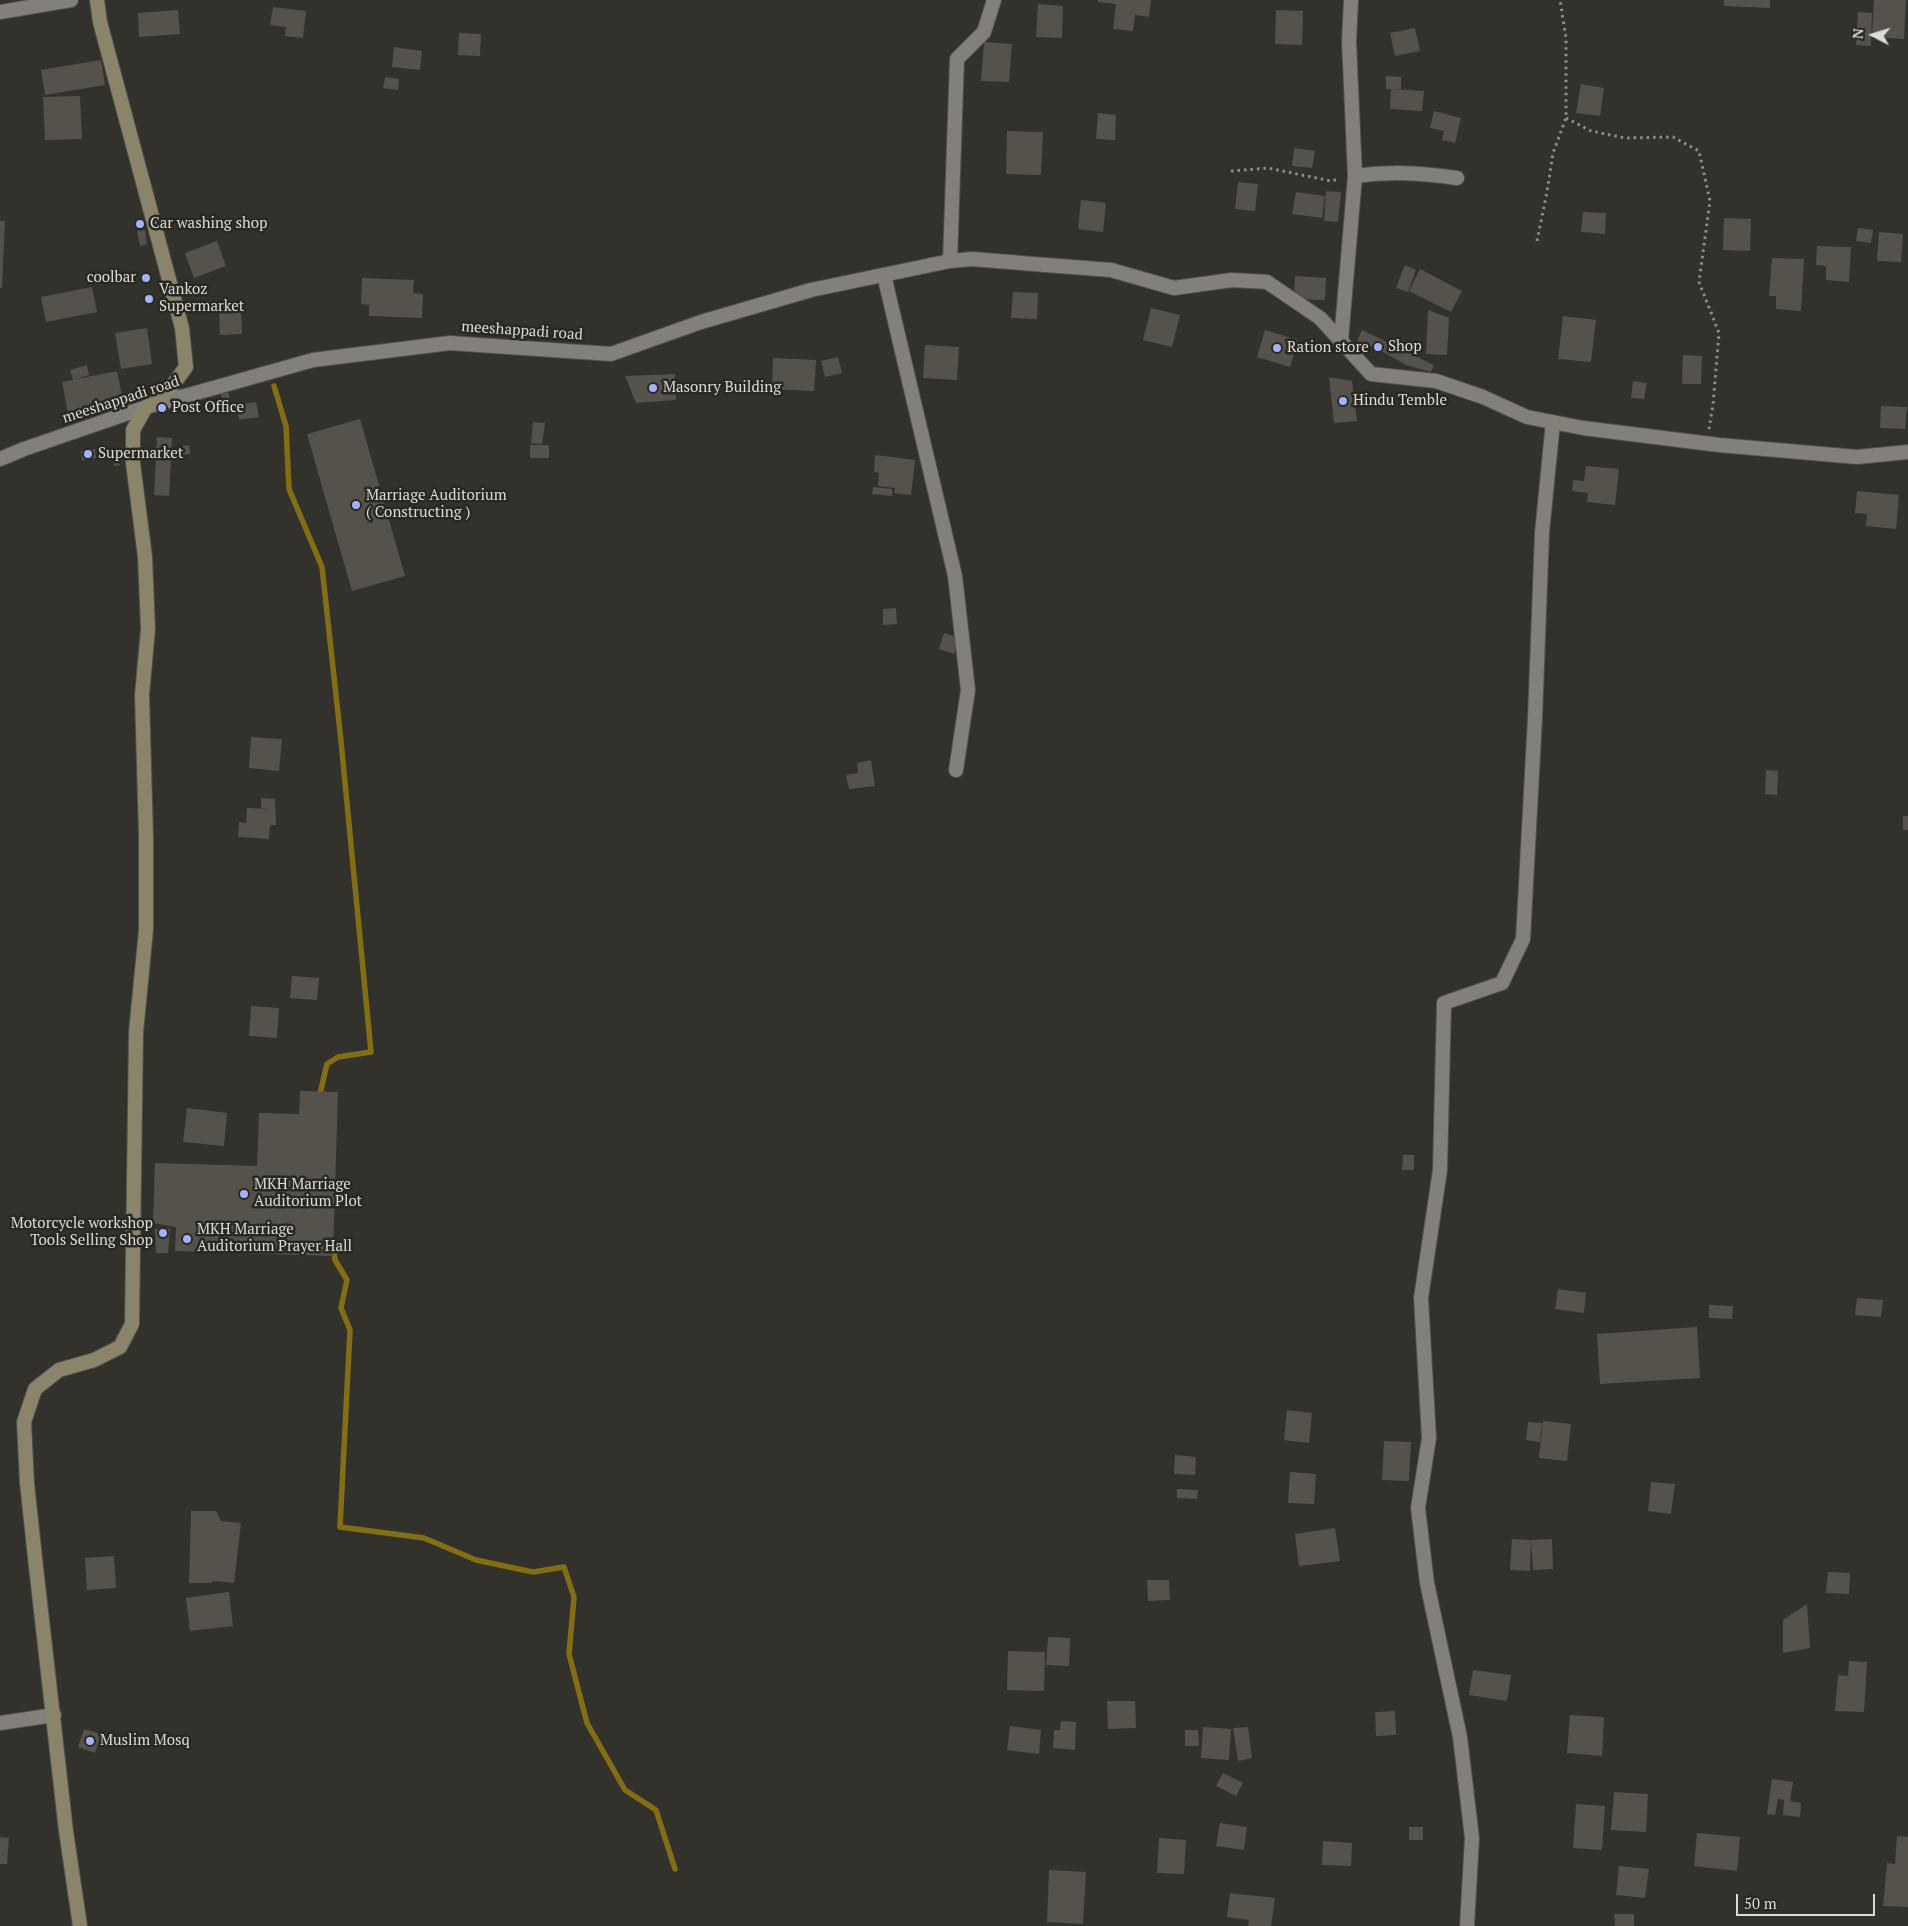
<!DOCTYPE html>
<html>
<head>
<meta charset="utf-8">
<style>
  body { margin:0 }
  #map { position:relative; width:1908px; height:1926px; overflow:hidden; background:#33312b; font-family:"PT Serif",serif }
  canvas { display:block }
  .north { position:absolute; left:1848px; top:10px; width:50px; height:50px; -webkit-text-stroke:4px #292821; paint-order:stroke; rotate:275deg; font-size:14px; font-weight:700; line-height:20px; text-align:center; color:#dcdbd7 }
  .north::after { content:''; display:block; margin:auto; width:18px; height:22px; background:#dcdbd7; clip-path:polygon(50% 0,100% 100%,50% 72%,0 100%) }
  .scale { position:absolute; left:1736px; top:1894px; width:139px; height:22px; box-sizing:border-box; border:2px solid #dcdbd7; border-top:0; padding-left:6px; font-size:15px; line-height:18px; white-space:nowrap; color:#dcdbd7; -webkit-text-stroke:4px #292821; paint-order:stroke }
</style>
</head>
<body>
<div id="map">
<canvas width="1908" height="1926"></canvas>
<div class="north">N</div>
<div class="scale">50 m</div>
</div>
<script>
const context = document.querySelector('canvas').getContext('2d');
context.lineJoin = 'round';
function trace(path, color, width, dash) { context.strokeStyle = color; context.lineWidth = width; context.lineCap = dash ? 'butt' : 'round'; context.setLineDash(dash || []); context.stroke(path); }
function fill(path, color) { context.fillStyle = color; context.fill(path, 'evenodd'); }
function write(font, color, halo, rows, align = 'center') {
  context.font = font + ' "PT Serif",serif'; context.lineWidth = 5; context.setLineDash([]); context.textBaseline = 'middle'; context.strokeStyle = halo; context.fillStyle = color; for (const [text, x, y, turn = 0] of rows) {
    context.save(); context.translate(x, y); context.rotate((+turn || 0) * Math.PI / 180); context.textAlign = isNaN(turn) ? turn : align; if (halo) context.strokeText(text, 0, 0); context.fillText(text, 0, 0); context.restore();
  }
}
trace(new Path2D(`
  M 274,386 L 286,426 L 289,489 L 322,567 L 341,741 L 371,1052 L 338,1057 L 327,1064 L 319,1098
  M 332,1241 L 335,1260 L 347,1280 L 341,1308 L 350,1330 L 340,1527 L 424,1538 L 476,1560 L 533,1572 L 564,1567 L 574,1597 L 569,1654 L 587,1723 L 625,1790 L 656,1810 L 675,1869`), '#836e15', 5.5);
fill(new Path2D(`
  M 1098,0 L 1151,0 L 1149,17 L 1135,15 L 1133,31 L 1113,29 L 1116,4 L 1098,2 Z
  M 1724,0 L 1770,0 L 1770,8 L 1724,6 Z
  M 1874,0 L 1906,0 L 1904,39 L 1872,37 Z
  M 1038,4 L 1063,6 L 1062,38 L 1036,37 Z
  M 273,7 L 306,11 L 303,38 L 285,36 L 286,27 L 270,25 Z
  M 178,10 L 180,34 L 139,37 L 138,13 Z
  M 1276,10 L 1303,11 L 1302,45 L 1275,44 Z
  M 1858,12 L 1872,13 L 1871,46 L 1856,45 Z
  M 1415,28 L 1420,51 L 1395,56 L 1390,33 Z
  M 459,33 L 481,34 L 480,56 L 458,55 Z
  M 984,42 L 1012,44 L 1009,82 L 981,81 Z
  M 394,47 L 422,51 L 420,70 L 392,67 Z
  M 101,60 L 105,85 L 45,95 L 41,70 Z
  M 1386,76 L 1401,77 L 1401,89 L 1386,89 Z
  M 385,77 L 399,79 L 398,90 L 383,88 Z
  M 1581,84 L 1604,88 L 1600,116 L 1576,113 Z
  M 1391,89 L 1424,91 L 1422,111 L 1390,109 Z
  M 80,96 L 82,139 L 45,140 L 43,97 Z
  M 1434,111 L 1461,118 L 1455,143 L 1442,140 L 1444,131 L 1430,128 Z
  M 1098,113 L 1116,115 L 1115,140 L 1096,139 Z
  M 1007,131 L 1043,132 L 1041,175 L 1006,174 Z
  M 1294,148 L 1315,151 L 1312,168 L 1292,166 Z
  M 1238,182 L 1258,184 L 1255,211 L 1235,209 Z
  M 1326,191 L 1341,192 L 1338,222 L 1324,221 Z
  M 1296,192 L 1325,196 L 1322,218 L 1292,214 Z
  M 1081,200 L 1106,203 L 1103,232 L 1078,229 Z
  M 1583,212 L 1606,213 L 1605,234 L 1581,232 Z
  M 1724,218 L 1751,219 L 1750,251 L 1723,250 Z
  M 142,219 L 144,228 L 138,229 L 136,220 Z
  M 0,221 L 5,221 L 2,288 L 0,288 Z
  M 1858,228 L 1873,230 L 1871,243 L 1856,241 Z
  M 145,230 L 147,244 L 140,246 L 137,231 Z
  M 1879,232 L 1903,234 L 1901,262 L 1877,261 Z
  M 217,241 L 226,266 L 194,278 L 185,253 Z
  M 1817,246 L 1851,247 L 1849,282 L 1826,280 L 1826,266 L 1816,265 Z
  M 1772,258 L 1804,259 L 1801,311 L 1776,309 L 1776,296 L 1769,296 Z
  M 1405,265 L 1416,270 L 1408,292 L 1396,288 Z
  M 1420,269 L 1462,291 L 1451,312 L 1409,291 Z
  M 1295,276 L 1326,278 L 1325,300 L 1294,299 Z
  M 362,278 L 414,280 L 413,293 L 423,294 L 422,318 L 369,316 L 369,305 L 361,304 Z
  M 92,287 L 97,312 L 46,322 L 41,297 Z
  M 1013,292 L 1038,293 L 1037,319 L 1011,318 Z
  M 151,295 L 152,303 L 147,304 L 146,296 Z
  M 241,305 L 242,334 L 220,335 L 219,306 Z
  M 1151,308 L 1180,315 L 1172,347 L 1143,340 Z
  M 1428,310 L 1449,318 L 1447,355 L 1426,354 Z
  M 1563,316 L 1596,320 L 1591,362 L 1558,359 Z
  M 147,328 L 152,364 L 121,369 L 115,333 Z
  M 1265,330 L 1298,340 L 1290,367 L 1257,357 Z
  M 1362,330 L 1434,365 L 1431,372 L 1406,365 L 1385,353 L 1357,341 Z
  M 925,345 L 959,347 L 957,380 L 923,378 Z
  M 1683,355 L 1702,356 L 1701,384 L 1682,384 Z
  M 838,357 L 842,373 L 825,377 L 821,361 Z
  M 773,358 L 816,360 L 814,391 L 772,389 Z
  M 87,365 L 89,375 L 73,380 L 70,370 Z
  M 117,371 L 123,401 L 68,413 L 62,382 Z
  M 675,374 L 676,400 L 636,403 L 625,376 Z
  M 1329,377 L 1352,381 L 1357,421 L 1334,423 Z
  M 756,380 L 764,381 L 763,394 L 754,393 Z
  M 1633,381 L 1647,383 L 1644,399 L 1631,398 Z
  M 228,390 L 230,400 L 223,402 L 220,392 Z
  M 256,402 L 259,417 L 239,420 L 237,405 Z
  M 120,405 L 120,412 L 100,414 L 100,408 Z
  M 1881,406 L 1907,407 L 1905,429 L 1880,428 Z
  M 360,419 L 405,576 L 352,591 L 307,434 Z
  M 533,422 L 545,423 L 542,444 L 531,443 Z
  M 157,437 L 172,438 L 169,496 L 154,495 Z
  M 189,445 L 190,454 L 182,455 L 181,446 Z
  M 530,445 L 549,445 L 549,458 L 530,458 Z
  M 95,449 L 96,458 L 82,460 L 81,451 Z
  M 875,455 L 915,460 L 911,495 L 894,493 L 895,488 L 878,486 L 879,473 L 874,472 Z
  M 119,460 L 120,465 L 114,466 L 113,461 Z
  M 1586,466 L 1619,469 L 1615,505 L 1587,502 L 1588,493 L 1572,491 L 1573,480 L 1584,481 Z
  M 873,487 L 892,489 L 892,496 L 872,494 Z
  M 1857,491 L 1899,495 L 1896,529 L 1866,526 L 1867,514 L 1855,513 Z
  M 896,608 L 897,624 L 883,625 L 883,609 Z
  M 944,633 L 959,638 L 954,654 L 939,649 Z
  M 251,737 L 282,739 L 279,771 L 249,768 Z
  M 871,760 L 875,786 L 849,789 L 846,775 L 858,773 L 857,763 Z
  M 1766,770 L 1778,771 L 1777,795 L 1765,794 Z
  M 261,798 L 275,799 L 276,825 L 270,825 L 269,839 L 238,837 L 239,822 L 246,823 L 247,808 L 270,809 L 261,808 Z
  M 1903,816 L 1908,816 L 1908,830 L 1903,830 Z
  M 292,976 L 319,978 L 317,1000 L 290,998 Z
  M 251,1006 L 279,1008 L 277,1038 L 249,1036 Z
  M 300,1091 L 338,1092 L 333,1256 L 175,1251 L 176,1227 L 153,1223 L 155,1163 L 257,1166 L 259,1113 L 299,1114 Z
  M 187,1108 L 227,1113 L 224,1146 L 183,1142 Z
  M 1403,1155 L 1414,1155 L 1414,1170 L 1402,1170 Z
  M 155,1229 L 170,1229 L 168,1253 L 156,1253 Z
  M 1558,1289 L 1586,1293 L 1584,1313 L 1555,1309 Z
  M 1857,1298 L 1883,1300 L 1881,1317 L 1855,1315 Z
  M 1709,1305 L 1733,1306 L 1732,1319 L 1709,1318 Z
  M 1697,1327 L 1700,1378 L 1600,1384 L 1597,1334 Z
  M 1287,1410 L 1312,1413 L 1309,1443 L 1284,1440 Z
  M 1543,1421 L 1571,1424 L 1567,1461 L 1539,1458 Z
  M 1528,1422 L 1542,1423 L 1540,1442 L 1526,1440 Z
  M 1384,1441 L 1411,1442 L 1409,1481 L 1382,1480 Z
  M 1175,1455 L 1196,1457 L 1195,1475 L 1174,1474 Z
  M 1290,1472 L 1316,1474 L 1314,1504 L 1288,1503 Z
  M 1651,1482 L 1675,1484 L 1671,1514 L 1648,1511 Z
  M 1177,1489 L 1198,1490 L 1197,1499 L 1177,1498 Z
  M 191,1511 L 216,1511 L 221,1521 L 241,1523 L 234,1583 L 214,1581 L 211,1583 L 189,1583 Z
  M 1335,1528 L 1340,1561 L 1299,1566 L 1295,1534 Z
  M 1512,1539 L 1531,1540 L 1530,1571 L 1510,1570 Z
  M 1552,1539 L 1553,1569 L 1533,1570 L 1531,1540 Z
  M 114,1556 L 116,1588 L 87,1590 L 85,1558 Z
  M 1828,1572 L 1850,1573 L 1849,1594 L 1826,1593 Z
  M 1147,1580 L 1169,1580 L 1170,1600 L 1148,1601 Z
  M 229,1592 L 233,1626 L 190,1631 L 186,1598 Z
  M 1807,1604 L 1810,1648 L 1783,1653 L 1783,1620 Z
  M 1048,1637 L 1070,1638 L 1069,1666 L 1046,1665 Z
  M 1008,1651 L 1045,1652 L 1044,1691 L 1007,1690 Z
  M 1849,1661 L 1867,1662 L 1864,1712 L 1835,1711 L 1838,1675 L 1848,1676 Z
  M 1473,1670 L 1511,1675 L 1507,1701 L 1469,1695 Z
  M 1107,1701 L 1135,1701 L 1136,1728 L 1108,1729 Z
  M 1395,1711 L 1396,1735 L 1376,1736 L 1375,1712 Z
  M 1570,1715 L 1604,1717 L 1602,1756 L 1567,1753 Z
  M 1061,1721 L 1076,1722 L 1075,1750 L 1053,1748 L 1054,1730 L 1060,1730 Z
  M 1010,1726 L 1041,1730 L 1039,1754 L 1007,1750 Z
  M 1203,1727 L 1231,1729 L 1229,1760 L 1201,1758 Z
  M 1248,1727 L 1252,1758 L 1238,1761 L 1233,1728 Z
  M 84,1729 L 101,1734 L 95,1753 L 78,1747 Z
  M 1185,1730 L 1198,1730 L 1199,1746 L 1185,1746 Z
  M 1223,1773 L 1243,1783 L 1236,1796 L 1216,1786 Z
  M 1772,1779 L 1793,1782 L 1790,1801 L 1801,1803 L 1800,1817 L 1783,1815 L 1784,1800 L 1778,1799 L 1775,1815 L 1767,1814 Z
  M 1614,1792 L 1648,1794 L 1646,1832 L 1611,1830 Z
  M 1576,1804 L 1605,1806 L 1602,1850 L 1573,1848 Z
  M 1220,1823 L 1247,1827 L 1244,1850 L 1216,1846 Z
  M 1409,1827 L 1423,1827 L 1423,1840 L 1409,1840 Z
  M 1697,1833 L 1740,1837 L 1737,1871 L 1694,1866 Z
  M 1897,1836 L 1908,1837 L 1908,1907 L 1883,1906 L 1887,1863 L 1895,1864 Z
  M 0,1837 L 9,1838 L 7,1864 L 0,1864 Z
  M 1159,1838 L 1186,1840 L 1184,1874 L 1157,1873 Z
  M 1323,1841 L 1352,1843 L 1351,1866 L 1322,1865 Z
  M 1619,1866 L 1649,1869 L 1645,1898 L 1616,1895 Z
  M 1049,1870 L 1086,1872 L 1083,1924 L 1047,1922 Z
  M 1230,1893 L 1275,1898 L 1271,1926 L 1248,1926 L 1249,1920 L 1227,1917 Z
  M 1614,1914 L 1634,1914 L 1634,1926 L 1615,1926 Z`), '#54524b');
const minor = new Path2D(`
  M 0,12 L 71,0
  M 1355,176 C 1392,171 1420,173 1457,178
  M 950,261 L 957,59 L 984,32 L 994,0
  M 1046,265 L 1111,270 L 1174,288 L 1232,280 L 1267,282 L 1320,318 L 1371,374 L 1436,381 L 1483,397 L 1527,417 L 1583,428 L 1719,445 L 1857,457 L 1908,452
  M 884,275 L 955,576 L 968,690 L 956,770
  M 1341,341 L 1355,176 L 1349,42 L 1351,0
  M 0,1723 L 54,1715
  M 1467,1926 L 1472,1838 L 1460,1737 L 1427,1583 L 1418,1508 L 1429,1438 L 1421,1298 L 1440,1170 L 1444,1003 L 1502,983 L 1523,939 L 1535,718 L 1542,533 L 1553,422`);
const tertiary = new Path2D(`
  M 0,459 L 24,449 L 146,407 L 313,360 L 450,343 L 611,354 L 701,322 L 811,290 L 950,261 L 972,259 L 1046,265`);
const secondary = new Path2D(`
  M 80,1926 L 66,1831 L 36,1567 L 27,1483 L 24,1422 L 35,1389 L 59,1370 L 94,1360 L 120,1347 L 132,1324 L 136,1032 L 146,930 L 146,836 L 142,695 L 148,629 L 145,557 L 133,463 L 133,430 L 146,407 L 172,386 L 186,367 L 182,328 L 100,22 L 97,0`);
trace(minor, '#514f4b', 16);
trace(tertiary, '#514f4b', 16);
trace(secondary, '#514f4b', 16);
trace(new Path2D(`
  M 1566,118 L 1591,131 L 1625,138 L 1673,137 L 1699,151 L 1710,201 L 1699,282 L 1719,333 L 1713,405 L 1709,429
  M 1231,171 L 1268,168 L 1331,181 L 1339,179
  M 1537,241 L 1547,192 L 1553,153 L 1566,118 L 1566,38 L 1560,0`), '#8f8d88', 3, [2.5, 4]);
trace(minor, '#828079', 14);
trace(tertiary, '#828079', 14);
trace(secondary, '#8a846a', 14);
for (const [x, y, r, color] of [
  [140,224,5,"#a3b2fd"],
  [146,278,5,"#a3b2fd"],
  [149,299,5,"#a3b2fd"],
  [1378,347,5,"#a3b2fd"],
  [1277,348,5,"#a3b2fd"],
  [653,388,5,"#a3b2fd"],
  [1343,401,5,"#a3b2fd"],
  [162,408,5,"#a3b2fd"],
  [88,454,5,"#a3b2fd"],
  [356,505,5,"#a3b2fd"],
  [244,1194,5,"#a3b2fd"],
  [163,1233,5,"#a3b2fd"],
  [187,1239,5,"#a3b2fd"],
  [90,1741,5,"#a3b2fd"]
]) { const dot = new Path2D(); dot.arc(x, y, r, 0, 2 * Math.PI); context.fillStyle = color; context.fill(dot); trace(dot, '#292821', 2); }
write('15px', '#dcdbd7', '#292821', [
  ["Car washing shop",150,224],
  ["coolbar",136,278,"right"],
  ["Vankoz",159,290],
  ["Supermarket",159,307],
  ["Shop",1388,347],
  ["Ration store",1287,348],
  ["Masonry Building",663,388],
  ["Hindu Temble",1353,401],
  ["Post Office",172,408],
  ["Supermarket",98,454],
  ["Marriage Auditorium",366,496],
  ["( Constructing )",366,513],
  ["MKH Marriage",254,1185],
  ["Auditorium Plot",254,1202],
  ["Motorcycle workshop",153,1224,"right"],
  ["Tools Selling Shop",153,1241,"right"],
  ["MKH Marriage",197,1230],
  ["Auditorium Prayer Hall",197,1247],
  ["Muslim Mosq",100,1741]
], 'left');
write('15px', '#dcdbd7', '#292821', [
  ["meeshappadi road",522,331,4],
  ["meeshappadi road",121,400,-18]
]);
</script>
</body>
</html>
